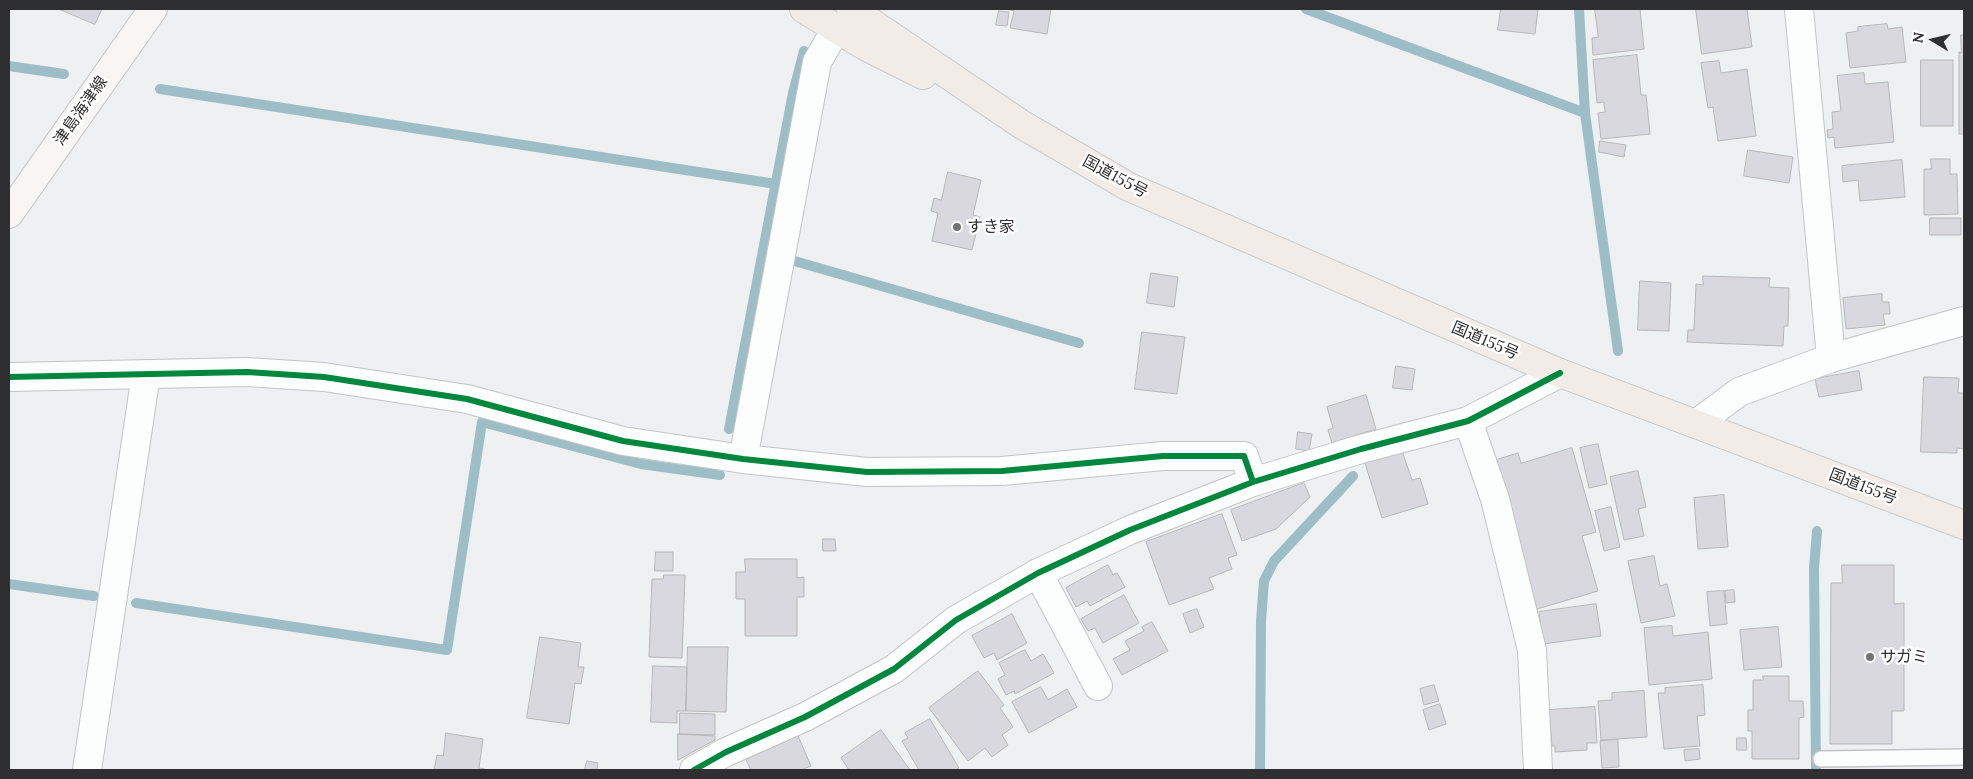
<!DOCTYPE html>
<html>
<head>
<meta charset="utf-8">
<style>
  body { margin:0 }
  #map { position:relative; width:1973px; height:779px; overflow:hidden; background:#eef0f2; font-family:Lora,serif }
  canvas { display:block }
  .frame { position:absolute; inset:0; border:10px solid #2f2f31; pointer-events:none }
  .north { position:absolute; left:1908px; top:15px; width:50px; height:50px; -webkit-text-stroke:4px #fff; paint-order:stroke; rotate:279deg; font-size:14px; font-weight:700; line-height:20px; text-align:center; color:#2f2f31 }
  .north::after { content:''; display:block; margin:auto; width:18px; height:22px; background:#2f2f31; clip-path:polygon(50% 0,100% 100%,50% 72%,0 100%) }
</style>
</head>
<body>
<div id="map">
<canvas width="1973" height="779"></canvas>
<div class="frame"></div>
<div class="north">N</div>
</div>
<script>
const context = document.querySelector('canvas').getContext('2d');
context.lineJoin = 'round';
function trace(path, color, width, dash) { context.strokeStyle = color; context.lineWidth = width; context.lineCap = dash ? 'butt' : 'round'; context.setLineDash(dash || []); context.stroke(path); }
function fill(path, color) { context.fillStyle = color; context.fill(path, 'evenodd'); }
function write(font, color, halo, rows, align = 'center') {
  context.font = font + ' Lora,"Noto Sans JP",serif'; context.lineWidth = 5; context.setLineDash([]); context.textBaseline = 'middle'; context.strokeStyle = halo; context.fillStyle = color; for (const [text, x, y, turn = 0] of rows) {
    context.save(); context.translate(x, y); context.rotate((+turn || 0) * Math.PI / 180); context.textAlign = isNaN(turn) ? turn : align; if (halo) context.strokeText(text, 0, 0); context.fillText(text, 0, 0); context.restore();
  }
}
trace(new Path2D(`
  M 1306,9 L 1585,113
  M 1579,9 L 1585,113 L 1618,351
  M 9,66 L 64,74
  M 160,89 L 776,184
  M 791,260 L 1079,343
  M 729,429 L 793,93 L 804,51
  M 9,584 L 94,596
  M 136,603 L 447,650 L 482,422 L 641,464 L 720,475
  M 1260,770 L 1261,621 L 1264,581 L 1274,561 L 1353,476
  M 1816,770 L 1814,568 L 1817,531`), '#9dbec7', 10);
const building = new Path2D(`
  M 59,9 L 102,9 L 95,24 Z
  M 1004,9 L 1051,9 L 1047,34 L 1010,28 L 1014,11 Z
  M 1501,9 L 1538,9 L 1535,34 L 1498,30 Z
  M 1595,9 L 1640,9 L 1644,49 L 1593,55 L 1592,38 L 1598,37 Z
  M 1696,9 L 1747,9 L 1752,47 L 1702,54 Z
  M 999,11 L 1009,12 L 1007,26 L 996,25 Z
  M 1887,24 L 1888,29 L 1902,27 L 1906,62 L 1850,68 L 1846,33 L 1858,31 L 1858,27 Z
  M 1961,35 L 1964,35 L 1964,134 L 1959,134 L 1959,52 L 1961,53 Z
  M 1637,55 L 1641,95 L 1646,95 L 1650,134 L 1601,139 L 1598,113 L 1605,112 L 1604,102 L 1597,103 L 1593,60 Z
  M 1921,60 L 1953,60 L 1953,126 L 1921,126 Z
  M 1719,61 L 1721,73 L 1747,69 L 1756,136 L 1718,141 L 1713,107 L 1708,108 L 1701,63 Z
  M 1864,73 L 1865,84 L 1888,82 L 1894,142 L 1835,148 L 1834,137 L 1828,138 L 1827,130 L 1833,129 L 1832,112 L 1841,111 L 1837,76 Z
  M 1600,141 L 1626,145 L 1624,157 L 1599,152 Z
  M 1748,150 L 1793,157 L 1789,183 L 1744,176 Z
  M 1931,159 L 1950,159 L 1950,174 L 1957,174 L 1958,214 L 1924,215 L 1924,169 L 1931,169 Z
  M 1902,160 L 1905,197 L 1860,201 L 1858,180 L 1843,182 L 1842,166 Z
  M 948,172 L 981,180 L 973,215 L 980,217 L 972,250 L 932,241 L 938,213 L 931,211 L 934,198 L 941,200 Z
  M 1930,218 L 1961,218 L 1961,235 L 1930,235 Z
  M 1151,273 L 1178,277 L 1174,307 L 1147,303 Z
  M 1703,276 L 1770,278 L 1769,287 L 1789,288 L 1788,326 L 1784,326 L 1783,346 L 1687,342 L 1688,330 L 1694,330 L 1696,284 L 1703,285 Z
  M 1640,281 L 1671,283 L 1669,331 L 1638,330 Z
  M 1882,294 L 1882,302 L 1889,302 L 1890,314 L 1883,314 L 1885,325 L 1846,329 L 1843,298 Z
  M 1142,332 L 1185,337 L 1177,394 L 1135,389 Z
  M 1396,366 L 1415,369 L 1412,390 L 1393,388 Z
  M 1859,371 L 1862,390 L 1819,397 L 1815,379 Z
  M 1924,377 L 1959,378 L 1958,393 L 1964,393 L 1964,449 L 1957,448 L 1957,453 L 1921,452 Z
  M 1366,395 L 1376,429 L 1332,443 L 1328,430 L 1333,428 L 1327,407 Z
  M 1298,432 L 1312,434 L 1309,451 L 1296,449 Z
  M 1598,444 L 1607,484 L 1589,488 L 1580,448 Z
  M 1572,448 L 1596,532 L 1582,536 L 1598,591 L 1537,609 L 1495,460 L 1518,453 L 1521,463 Z
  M 1402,451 L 1412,480 L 1420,478 L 1428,504 L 1382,518 L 1365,463 Z
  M 1638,471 L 1646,507 L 1638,509 L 1644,536 L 1624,540 L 1610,477 Z
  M 1304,483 L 1310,497 L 1276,529 L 1242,541 L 1231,510 Z
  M 1724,495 L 1728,547 L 1698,549 L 1694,498 Z
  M 1611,507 L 1620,547 L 1604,551 L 1595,511 Z
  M 1222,514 L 1237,555 L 1228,558 L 1232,569 L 1209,578 L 1214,589 L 1169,605 L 1146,542 Z
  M 823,539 L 835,539 L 836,551 L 823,551 Z
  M 656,552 L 673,552 L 673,571 L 655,571 Z
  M 1654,556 L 1660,586 L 1667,584 L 1675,616 L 1641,623 L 1628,561 Z
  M 745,559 L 797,559 L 797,578 L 804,577 L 804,597 L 797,597 L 797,636 L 745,636 L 745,599 L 736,599 L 736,572 L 745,572 Z
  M 1108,565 L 1113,575 L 1117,573 L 1125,587 L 1090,606 L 1087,601 L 1076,607 L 1066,588 Z
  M 1842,565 L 1894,565 L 1894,604 L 1904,603 L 1904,711 L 1892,711 L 1892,744 L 1830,744 L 1831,583 L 1842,583 Z
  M 664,575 L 685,575 L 682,658 L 649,657 L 652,579 L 663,579 Z
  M 1734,590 L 1735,602 L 1726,603 L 1725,591 Z
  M 1724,591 L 1727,624 L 1710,626 L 1707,592 Z
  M 1124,595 L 1139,623 L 1103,643 L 1095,628 L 1088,631 L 1081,619 Z
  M 1596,604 L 1601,636 L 1543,644 L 1539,612 Z
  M 1197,609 L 1204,627 L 1190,633 L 1183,614 Z
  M 1012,614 L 1027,643 L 997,660 L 994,653 L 984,658 L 972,636 Z
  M 1152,622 L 1168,651 L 1122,675 L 1113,659 L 1130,650 L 1125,641 L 1144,631 L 1142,627 Z
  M 1672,626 L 1673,636 L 1708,632 L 1712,679 L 1649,685 L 1644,628 Z
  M 1778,627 L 1782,667 L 1744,670 L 1740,630 Z
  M 540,637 L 581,643 L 578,667 L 584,667 L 581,684 L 575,683 L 569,724 L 527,718 Z
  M 688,647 L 728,647 L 726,712 L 686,711 Z
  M 1025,650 L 1031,661 L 1043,654 L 1054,673 L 1015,694 L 1014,691 L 1006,695 L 998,679 L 1005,675 L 999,663 Z
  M 653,666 L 687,667 L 686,711 L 677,711 L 677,723 L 651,722 Z
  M 978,671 L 1004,705 L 1000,708 L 1013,727 L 1002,735 L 1008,745 L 992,757 L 985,748 L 968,761 L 929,708 Z
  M 1763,676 L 1789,676 L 1789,701 L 1803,701 L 1804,717 L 1799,718 L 1799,759 L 1752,759 L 1752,731 L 1748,731 L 1748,710 L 1753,710 L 1753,680 L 1763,680 Z
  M 1434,685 L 1439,701 L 1424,705 L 1420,689 Z
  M 1703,685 L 1705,715 L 1697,716 L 1700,746 L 1664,749 L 1658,693 L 1665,693 L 1665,688 Z
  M 1041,687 L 1048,700 L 1067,689 L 1077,707 L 1029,733 L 1012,702 Z
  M 1644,691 L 1647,737 L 1601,740 L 1598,701 L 1612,700 L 1612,693 Z
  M 1440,704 L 1446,724 L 1429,730 L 1423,710 Z
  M 1595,707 L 1597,743 L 1587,743 L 1587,750 L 1555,752 L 1555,746 L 1552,746 L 1549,710 Z
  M 680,713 L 715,714 L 715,735 L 680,734 Z
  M 930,719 L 959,768 L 956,770 L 919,770 L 902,741 L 908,738 L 905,733 Z
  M 881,730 L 910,770 L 849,770 L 841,758 Z
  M 446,733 L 483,739 L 479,768 L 485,769 L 485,770 L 434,770 L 437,755 L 443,756 Z
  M 678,734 L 715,736 L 715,740 L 678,760 Z
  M 798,736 L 811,766 L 801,770 L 751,770 L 746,760 Z
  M 1737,738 L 1746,738 L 1747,750 L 1737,750 Z
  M 1618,740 L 1619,767 L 1602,768 L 1600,741 Z
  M 1699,749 L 1700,759 L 1685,761 L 1684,750 Z
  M 587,761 L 598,763 L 597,770 L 585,770 Z`);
fill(building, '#dad8df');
trace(building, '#b6b7b9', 1);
const service = new Path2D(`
  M 1821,759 L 1964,757`);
const minor = new Path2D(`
  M 1799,9 L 1831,358
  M 9,377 L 247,372 L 324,377 L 467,399 L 623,441 L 743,459 L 867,472 L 1002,471 L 1163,456 L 1244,456 L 1253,482
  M 1468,421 L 1495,499 L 1532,650 L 1538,770
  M 1696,424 L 1739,392 L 1831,358 L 1964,321
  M 743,459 L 817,62 L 836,29
  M 1038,573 L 1098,686
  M 87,770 L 146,374
  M 694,770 L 726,752 L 805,717 L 894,669 L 956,620 L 1038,573 L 1130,530 L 1253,482 L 1361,449 L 1468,421 L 1560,373`);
const secondary = new Path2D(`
  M 9,214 L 153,9`);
const trunk = new Path2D(`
  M 804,9 L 865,46 L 923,75
  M 851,9 L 1021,124 L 1129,187 L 1560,373 L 1964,525`);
trace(service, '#c3c4c5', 18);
trace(minor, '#c3c4c5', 30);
trace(secondary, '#c3c4c5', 30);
trace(trunk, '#cbcccd', 30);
trace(service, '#fcfdfd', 15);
trace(minor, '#fcfdfd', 28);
trace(secondary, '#f8f6f5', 28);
trace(trunk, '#f2ece9', 28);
trace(new Path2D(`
  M 9,377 L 247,372 L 324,377 L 467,399 L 623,441 L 743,459 L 867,472 L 1002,471 L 1163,456 L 1244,456 L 1253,482
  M 694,770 L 726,752 L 805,717 L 894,669 L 956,620 L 1038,573 L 1130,530 L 1253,482 L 1361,449 L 1468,421 L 1560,373`), '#00873e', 6);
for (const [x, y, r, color] of [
  [957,227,5,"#727375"],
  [1870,657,5,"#727375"]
]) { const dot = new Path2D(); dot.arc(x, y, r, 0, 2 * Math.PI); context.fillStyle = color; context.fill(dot); trace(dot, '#fff', 2); }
write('16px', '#2f2f31', '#fff', [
  ["津島海津線",81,111,-55],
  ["国道155号",1115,177,28],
  ["国道155号",1485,341,23],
  ["国道155号",1863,487,21]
]);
write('16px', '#2f2f31', '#fff', [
  ["すき家",967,227],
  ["サガミ",1880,657]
], 'left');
</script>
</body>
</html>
